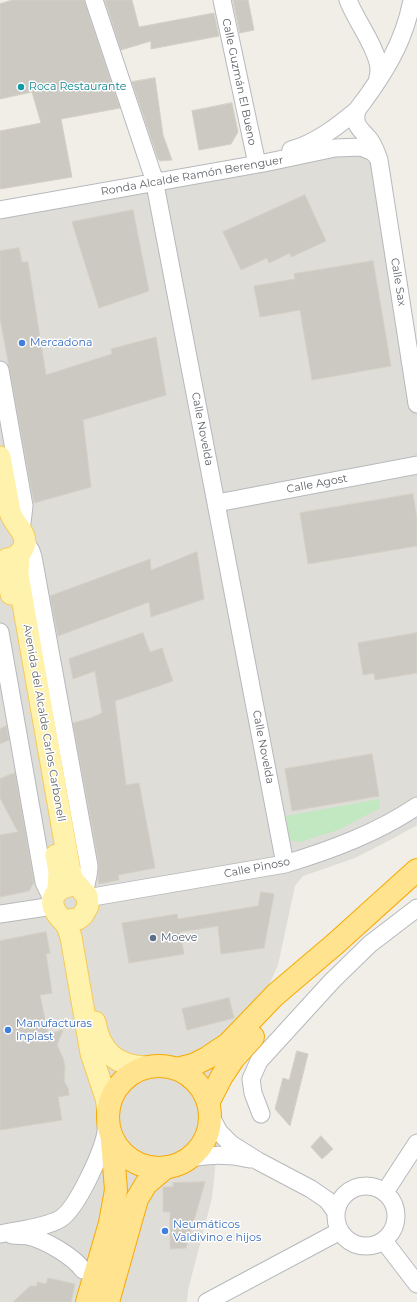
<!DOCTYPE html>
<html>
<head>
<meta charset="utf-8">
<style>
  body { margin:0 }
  canvas { display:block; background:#f0eee6 }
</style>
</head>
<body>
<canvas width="417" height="1302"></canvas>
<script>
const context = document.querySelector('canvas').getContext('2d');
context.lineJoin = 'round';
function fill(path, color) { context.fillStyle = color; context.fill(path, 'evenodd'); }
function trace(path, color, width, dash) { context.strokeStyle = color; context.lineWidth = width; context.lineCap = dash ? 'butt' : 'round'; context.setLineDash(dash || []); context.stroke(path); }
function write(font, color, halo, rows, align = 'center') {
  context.font = font + ' Montserrat,sans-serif'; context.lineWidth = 3; context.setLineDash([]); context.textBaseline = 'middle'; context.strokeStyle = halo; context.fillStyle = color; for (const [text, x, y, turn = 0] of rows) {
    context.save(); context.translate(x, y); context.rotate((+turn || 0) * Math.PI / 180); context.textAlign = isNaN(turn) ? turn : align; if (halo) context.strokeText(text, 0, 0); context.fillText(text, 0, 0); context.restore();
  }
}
fill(new Path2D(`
  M 373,150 L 417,358 L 417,825 L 394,838 L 355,858 L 303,876 L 295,886 L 278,965 L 219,1096 L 217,1110 L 220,1123 L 212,1198 L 188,1290 L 187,1302 L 0,1302 L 0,207 Z`), '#dfddd8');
fill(new Path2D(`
  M 379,799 L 380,808 L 338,830 L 300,842 L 290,840 L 286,816 Z`), '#c2e8c2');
const building = new Path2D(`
  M 13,0 L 84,0 L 120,108 L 61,119 L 72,177 L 0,189 L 0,131 L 41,123 L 32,92 L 0,99 L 0,4 Z
  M 105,0 L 132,0 L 139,27 L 214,13 L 219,36 L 151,49 L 151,41 L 121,50 Z
  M 233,0 L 248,0 L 254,30 L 240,33 Z
  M 155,78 L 163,135 L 172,160 L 160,161 L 158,159 L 132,82 Z
  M 232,103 L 238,132 L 231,144 L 199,150 L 192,111 Z
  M 305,195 L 326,241 L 291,257 L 290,253 L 269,263 L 267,258 L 241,270 L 223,232 Z
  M 133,210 L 149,291 L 99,308 L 72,222 Z
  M 19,248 L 22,262 L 28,262 L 46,375 L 112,354 L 111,349 L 156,337 L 166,395 L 83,420 L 91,487 L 34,503 L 0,318 L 0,251 Z
  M 373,261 L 391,366 L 312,380 L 300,310 L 260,317 L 254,286 L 295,279 L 294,274 Z
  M 413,494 L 417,519 L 417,546 L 308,564 L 300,513 Z
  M 197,552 L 204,599 L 151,617 L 149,602 L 58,636 L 50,596 L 150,559 L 151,570 Z
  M 143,633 L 150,652 L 162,648 L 173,681 L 115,701 L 126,785 L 139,783 L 155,868 L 118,875 L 119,880 L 99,884 L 98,878 L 99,864 L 73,723 L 91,718 L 102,713 L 95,671 L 73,679 L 69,659 Z
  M 417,633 L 417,673 L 375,680 L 374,673 L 363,675 L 358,643 Z
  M 6,726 L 9,740 L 0,744 L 0,729 Z
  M 372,754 L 379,796 L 292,811 L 285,769 Z
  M 15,773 L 34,882 L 29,891 L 0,897 L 0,835 L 18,832 L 0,798 L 0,779 Z
  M 261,892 L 274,894 L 264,948 L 221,954 L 218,926 L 180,932 L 184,954 L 129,963 L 122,923 L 177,914 L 178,919 L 258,906 Z
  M 46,932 L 50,953 L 46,954 L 52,993 L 40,995 L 48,1034 L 63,1030 L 57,1045 L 63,1058 L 65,1067 L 64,1081 L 68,1088 L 69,1095 L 58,1097 L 62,1120 L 0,1130 L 0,941 Z
  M 229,998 L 234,1018 L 187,1030 L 182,1009 Z
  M 297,1051 L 308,1054 L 290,1126 L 275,1109 L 283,1078 L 289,1080 Z
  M 321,1136 L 333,1149 L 322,1159 L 311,1147 Z
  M 205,1182 L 186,1248 L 170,1249 L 170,1212 L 163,1212 L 163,1187 L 173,1187 L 173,1183 Z
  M 48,1278 L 75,1284 L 71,1302 L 13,1302 L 30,1286 L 37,1286 L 37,1282 L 46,1284 Z`);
fill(building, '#ccc9c3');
trace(building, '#d5d0c4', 1);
const minor = new Path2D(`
  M 94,0 L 154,179 L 285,864
  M 222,0 L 257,164
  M 348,0 C 355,19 379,51 379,70 C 379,74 378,78 377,82
  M 412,0 C 404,43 383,76 357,110 C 353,126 360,128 369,139 C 374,145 376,152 379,160 L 417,404
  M 291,150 C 316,143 338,126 357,110
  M 0,210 L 264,163 L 335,148 L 361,147 L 373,152 L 378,158
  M 0,370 L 24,506 L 21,531
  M 217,503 L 417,465
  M 25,542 L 31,551 L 33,557 L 89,866 C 89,876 85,885 85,894
  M 0,632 L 44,882 L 53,901
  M 87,898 L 285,864 C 331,850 377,833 417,806
  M 0,914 L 53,906
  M 261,1114 L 253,1093 L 251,1079 L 259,1061 L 332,981 L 370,944 L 417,908
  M 210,1115 L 219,1132 L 231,1144 L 258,1161 L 311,1189 L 327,1200 L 336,1212
  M 191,1158 C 212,1154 229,1154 250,1159
  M336 1216a30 30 0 1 1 60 0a30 30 0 1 1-60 0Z
  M 385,1192 L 417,1143
  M 0,1234 C 18,1230 44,1228 60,1219 C 77,1209 103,1151 106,1132 C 106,1128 106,1124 107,1120
  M 12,1235 C 17,1236 23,1235 28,1236 C 45,1240 73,1256 83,1270
  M 384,1241 L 417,1284
  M 207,1302 L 340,1231`);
const major = new Path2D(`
  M 0,457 L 10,512 C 13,521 19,526 23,534 C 29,546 19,558 7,559
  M 19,555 L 18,575 L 70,871 L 73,880 L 87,896 L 88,906 L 83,915 L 78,919 L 68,920 L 62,919
  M 0,561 L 8,575 L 11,594
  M 56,855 L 59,871 L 58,891
  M 69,886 C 56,888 48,900 56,912 C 59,918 65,921 68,928 C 69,931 70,934 71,937 L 91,1053 L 106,1098 L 108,1110
  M 95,1022 C 100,1052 117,1066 146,1067`);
const highway = new Path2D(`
  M108 1117a51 51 0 1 1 102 0a51 51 0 1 1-102 0Z
  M 177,1069 L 193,1065 L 207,1058 L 228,1044 L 275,995 L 335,944 L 417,870
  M 208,1103 L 222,1076 L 234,1058 L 253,1037
  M 87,1302 L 110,1223 L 116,1190 L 112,1140
  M 108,1302 L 137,1199 L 146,1184 L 166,1167`);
trace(minor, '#b6b9bd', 19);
trace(major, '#f6ca59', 23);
trace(highway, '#f7aa00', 24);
trace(minor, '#fff', 17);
trace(major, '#fff2ad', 21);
trace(highway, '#ffe38f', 22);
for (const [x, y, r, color] of [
  [21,87,4,"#0f9aa8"],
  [22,343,4,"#3f7fe0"],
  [153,938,4,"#5c6f8a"],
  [8,1030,4,"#3f7fe0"],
  [165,1231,4,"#3f7fe0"]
]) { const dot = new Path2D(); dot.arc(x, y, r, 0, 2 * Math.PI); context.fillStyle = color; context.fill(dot); trace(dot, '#fff', 1.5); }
write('11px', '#5e6267', '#fff', [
  ["Calle Guzmán El Bueno",239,82,78],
  ["Ronda Alcalde Ramón Berenguer",192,176,-10],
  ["Calle Sax",398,282,81],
  ["Calle Novelda",202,429,79],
  ["Calle Agost",317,484,-11],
  ["Avenida del Alcalde Carlos Carbonell",44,723,80],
  ["Calle Novelda",263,747,79],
  ["Calle Pinoso",257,868,-11]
]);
write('11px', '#0d838f', '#fff', [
  ["Roca Restaurante",29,87]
], 'left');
write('11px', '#366cbe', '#fff', [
  ["Mercadona",30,343],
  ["Manufacturas",16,1024],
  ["Inplast",16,1037],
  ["Neumáticos",173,1225],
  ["Valdivino e hijos",173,1238]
], 'left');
write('11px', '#4e5e75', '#fff', [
  ["Moeve",161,938]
], 'left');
</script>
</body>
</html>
